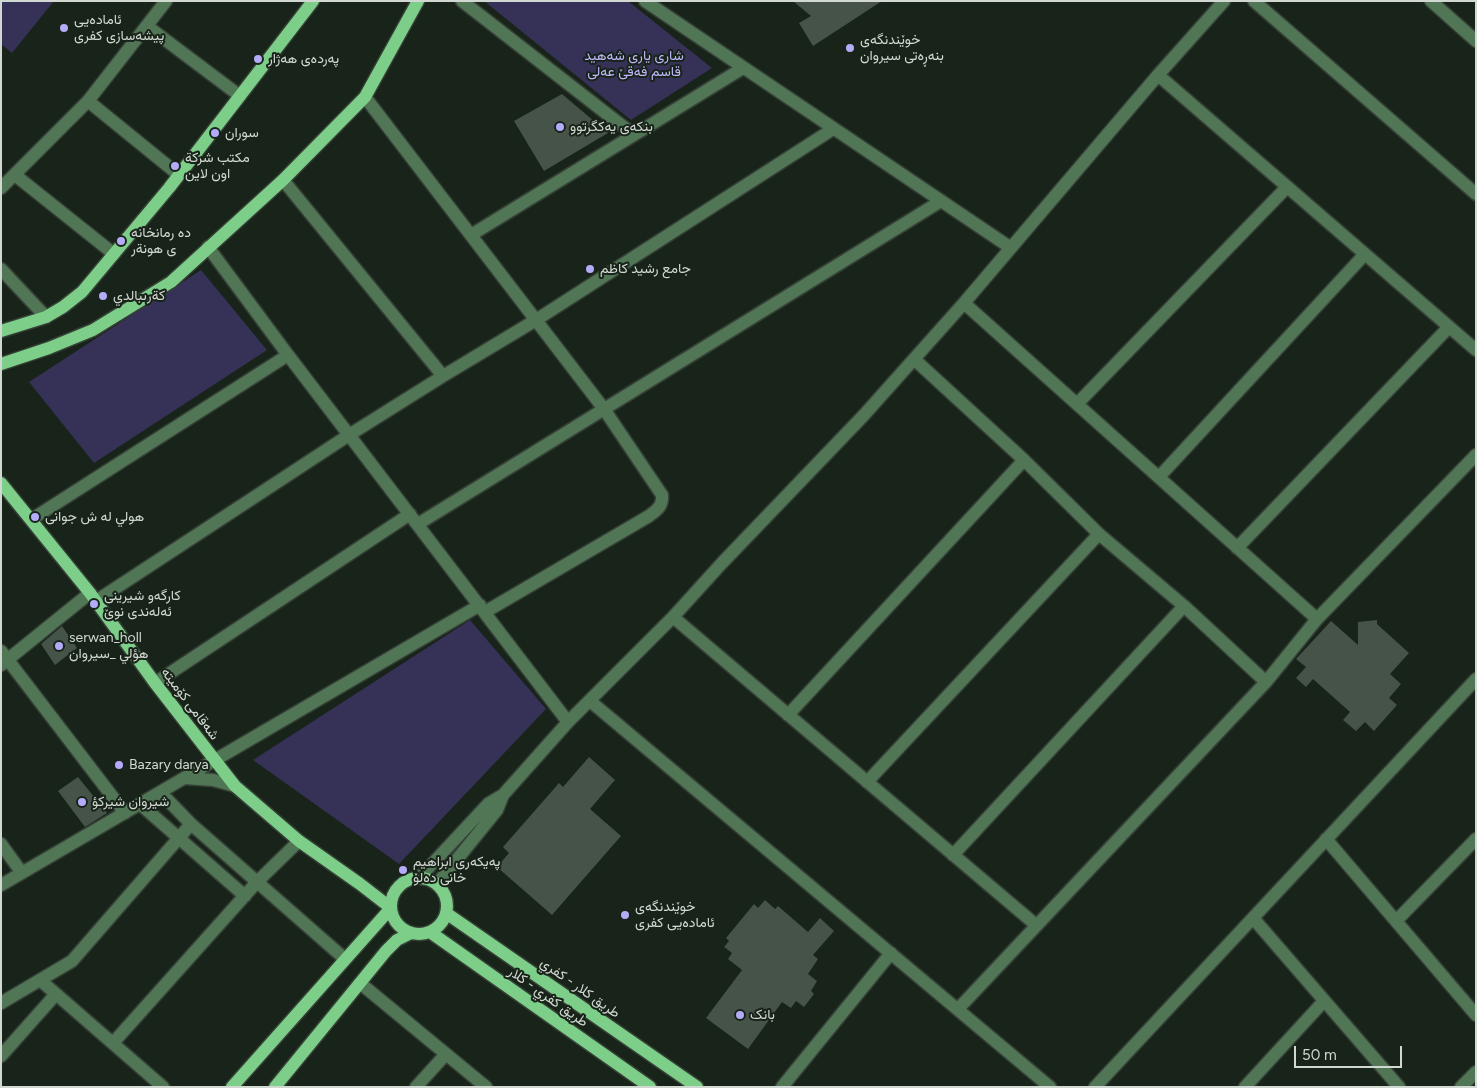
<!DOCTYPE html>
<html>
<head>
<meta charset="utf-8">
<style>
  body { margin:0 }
  #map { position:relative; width:1477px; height:1088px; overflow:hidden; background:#182319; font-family:Figtree,sans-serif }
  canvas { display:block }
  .frame { position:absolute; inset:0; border:2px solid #d1d8d1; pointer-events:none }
  .scale { position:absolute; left:1294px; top:1046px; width:108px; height:22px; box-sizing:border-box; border:2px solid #d1d8d1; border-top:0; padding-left:6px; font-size:15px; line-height:18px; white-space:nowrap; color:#d1d8d1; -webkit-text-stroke:4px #182319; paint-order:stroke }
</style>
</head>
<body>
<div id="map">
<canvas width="1477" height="1088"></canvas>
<div class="frame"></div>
<div class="scale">50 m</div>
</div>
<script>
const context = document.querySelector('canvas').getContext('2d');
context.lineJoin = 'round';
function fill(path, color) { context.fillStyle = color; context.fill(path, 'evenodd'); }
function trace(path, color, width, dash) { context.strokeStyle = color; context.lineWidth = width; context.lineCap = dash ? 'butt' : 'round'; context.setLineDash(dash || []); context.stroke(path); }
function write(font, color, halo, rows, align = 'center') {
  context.font = font + ' Figtree,Vazirmatn,sans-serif'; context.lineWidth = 4; context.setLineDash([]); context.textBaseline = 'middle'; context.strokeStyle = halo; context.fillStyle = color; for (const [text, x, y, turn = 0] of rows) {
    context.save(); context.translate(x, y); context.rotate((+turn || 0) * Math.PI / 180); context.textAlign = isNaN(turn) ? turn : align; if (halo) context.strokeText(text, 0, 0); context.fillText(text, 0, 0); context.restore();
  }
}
fill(new Path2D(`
  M 1,1 L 54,1 L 12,53 L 1,44 Z
  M 484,1 L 628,1 L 712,68 L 631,120 Z
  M 201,270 L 267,350 L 94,463 L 29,382 Z
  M 470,620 L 546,709 L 399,864 L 253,760 Z`), '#363157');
fill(new Path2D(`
  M 793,1 L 882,1 L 813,46 L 799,23 L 811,16 Z
  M 562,94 L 608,133 L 544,171 L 514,121 Z
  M 1377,620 L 1377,624 L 1409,653 L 1390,674 L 1401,684 L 1389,698 L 1397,705 L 1374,731 L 1365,722 L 1356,731 L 1343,720 L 1350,712 L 1313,679 L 1306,687 L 1296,678 L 1306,667 L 1296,659 L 1331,621 L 1358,645 L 1358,622 Z
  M 62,626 L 77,648 L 55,665 L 41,644 Z
  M 589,757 L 615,780 L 590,809 L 621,836 L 552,915 L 497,867 L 509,853 L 503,847 L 559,783 L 563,787 Z
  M 78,777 L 107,813 L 85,827 L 58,791 Z
  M 765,900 L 775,909 L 778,906 L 808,932 L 820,918 L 834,931 L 813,955 L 818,959 L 808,974 L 817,981 L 811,991 L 814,994 L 804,1007 L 796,1001 L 791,1008 L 782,1002 L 748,1049 L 706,1018 L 742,970 L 728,959 L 732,953 L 724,947 L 729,941 L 726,938 L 754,904 L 758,908 Z`), '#465348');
const minor = new Path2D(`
  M 462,1 L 634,135
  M 645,1 L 1011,248
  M 1254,1 L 1476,194
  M 1431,1 L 1476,41
  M 147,26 L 240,96
  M 1158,75 L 1476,350
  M 365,97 L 604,409 L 662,495 C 663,506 657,510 649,516 L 485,612
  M 88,101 L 179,175
  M 15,175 L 114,254
  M 283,180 L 443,376
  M 1,188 L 88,101 L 166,1
  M 471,235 L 743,68
  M 1,269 L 46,317
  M 964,303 L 1317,619
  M 288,355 L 568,722
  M 914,359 L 1024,460 L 1099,534 L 1184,606 L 1266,682
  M 1077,404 L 1287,187
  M 1159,477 L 1365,254
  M 32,519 L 288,355 L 208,247
  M 418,524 L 941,201
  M 1237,548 L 1449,327
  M 96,601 L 349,435 L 443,376 L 536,320 L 833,129
  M 673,617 L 1036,925
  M 1,651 L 125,813
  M 1,665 L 90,593
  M 155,683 L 410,514
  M 590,701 L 1050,1087
  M 788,715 L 1024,460
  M 184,778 L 213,780 L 235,786
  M 867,782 L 1099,534
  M 160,792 L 191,824 L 345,959
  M 140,804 L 245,896
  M 1326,839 L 1476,1015
  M 1,844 L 22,873
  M 953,855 L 1184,606
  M 419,878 L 488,804 L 503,795 L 568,722 L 673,617 L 722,563 L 864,415 L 964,303 L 1158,75 L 1224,1
  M 437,884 L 497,810 L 503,795
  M 1,885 L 480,605
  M 1253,918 L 1399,1087
  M 1396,921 L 1476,839
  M 40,980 L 163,1087
  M 360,983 L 486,1087
  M 1,1003 L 72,961 L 191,824
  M 958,1009 L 1266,682 L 1317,619 L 1476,455
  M 113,1043 L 257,882 L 299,841
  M 1,1056 L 56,994
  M 416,1087 L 446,1054
  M 782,1087 L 891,953
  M 1095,1087 L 1476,679
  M 1245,1087 L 1324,1001
  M 1461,1087 L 1476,1072`);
const major = new Path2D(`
  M 1,331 L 46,317 L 63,307 L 82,292 L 169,188 L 313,1
  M 1,364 L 49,348 L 93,330 L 171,282 L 283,180 L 365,97 L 418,1
  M 1,483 L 90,593 L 155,683 L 235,786 L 299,841 L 360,884 L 391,908 L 232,1087
  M391 906a28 28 0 1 1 56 0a28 28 0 1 1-56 0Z
  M 446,913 L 697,1087
  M 430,932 L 650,1087
  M 275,1087 L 386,951 L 397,940 L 411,933`);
trace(minor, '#364036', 15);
trace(major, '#364036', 15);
trace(minor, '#507655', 12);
trace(major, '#7dce89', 12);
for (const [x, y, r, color] of [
  [64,28,5,"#b4acf9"],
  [850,48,5,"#b4acf9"],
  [258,59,5,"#b4acf9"],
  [560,127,5,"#b4acf9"],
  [215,133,5,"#b4acf9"],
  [175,166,5,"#b4acf9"],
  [121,241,5,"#b4acf9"],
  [590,269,5,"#b4acf9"],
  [103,296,5,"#b4acf9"],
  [35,517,5,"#b4acf9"],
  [94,604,5,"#b4acf9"],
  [59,646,5,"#b4acf9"],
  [119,765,5,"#b4acf9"],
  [82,802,5,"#b4acf9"],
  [403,870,5,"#b4acf9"],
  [625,915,5,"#b4acf9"],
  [740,1015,5,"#b4acf9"]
]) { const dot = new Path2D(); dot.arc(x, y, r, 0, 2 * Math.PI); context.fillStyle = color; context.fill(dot); trace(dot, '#182319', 2); }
write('14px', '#d1d8d1', '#182319', [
  ["ئامادەیی",74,20],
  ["پیشەسازی کفری",74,36],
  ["خوێندنگەی",860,40],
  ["بنەڕەتی سیروان",860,56],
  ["پەردەى ھەژار",268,59],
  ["بنکەی یەکگرتوو",570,127],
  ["سوران",225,133],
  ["مكتب شركة",185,158],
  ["اون لاين",185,174],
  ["ده رمانخانه",131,233],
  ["ى هونةر",131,249],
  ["جامع رشيد كاظم",600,269],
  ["كةرىبالدي",113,296],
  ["هولي له ش جوانى",45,517],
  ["کارگەو شیرینی",104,596],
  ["ئەلەندی نوێ",104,612],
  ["serwan_holl",69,638],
  ["هؤلي _سيروان",69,654],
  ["Bazary darya",129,765],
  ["شيروان شيركؤ",92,802],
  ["پەیکەری ابراهیم",413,862],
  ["خانی دەلۆ",413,878],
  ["خوێندنگەی",635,907],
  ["ئامادەیی کفری",635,923],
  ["بانک",750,1015]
], 'left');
write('14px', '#beb8fc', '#182319', [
  ["شاری یاری شەهید",634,56],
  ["قاسم فەقێ عەلی",634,72]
]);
write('14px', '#d1d8d1', '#182319', [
  ["شەقامی کۆمیتە",190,704,53],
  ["طريق كلار - كفري",580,988,35],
  ["طريق كفري - كلار",548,997,35]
]);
</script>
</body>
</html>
